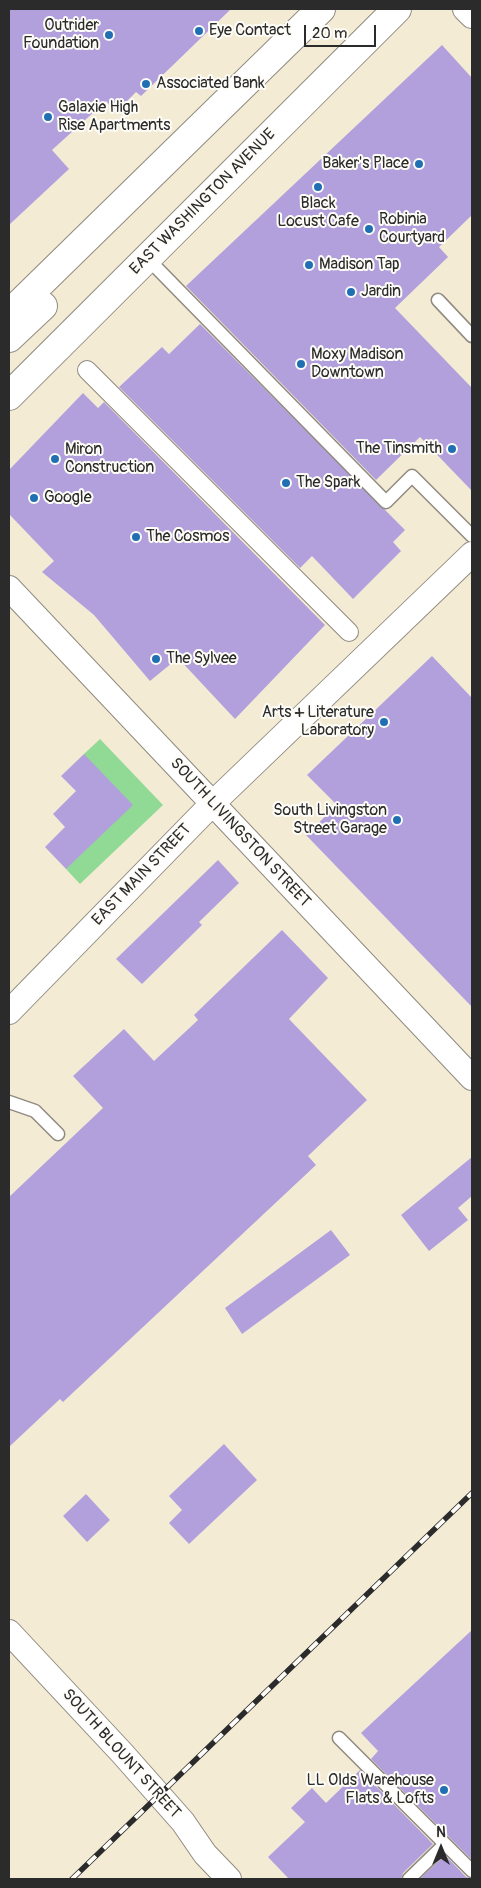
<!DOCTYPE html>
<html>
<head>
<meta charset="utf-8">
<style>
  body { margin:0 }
  #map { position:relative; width:481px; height:1888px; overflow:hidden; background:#f4ebd5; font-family:Pangolin,sans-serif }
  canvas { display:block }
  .frame { position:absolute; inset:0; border:10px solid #2b2b2b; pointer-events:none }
  .north { position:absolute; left:416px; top:1823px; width:50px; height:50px; -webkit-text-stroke:4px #fdfcf7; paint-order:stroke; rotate:0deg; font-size:14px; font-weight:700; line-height:20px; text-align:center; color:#2b2b2b }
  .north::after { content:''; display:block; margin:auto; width:18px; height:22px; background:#2b2b2b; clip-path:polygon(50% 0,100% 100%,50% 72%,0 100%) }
  .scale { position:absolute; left:304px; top:25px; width:72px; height:22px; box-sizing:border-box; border:2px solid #2b2b2b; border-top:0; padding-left:6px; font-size:15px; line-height:18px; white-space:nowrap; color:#2b2b2b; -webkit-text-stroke:4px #fdfcf7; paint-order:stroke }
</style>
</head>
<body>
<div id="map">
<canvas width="481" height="1888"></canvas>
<div class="frame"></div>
<div class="north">N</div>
<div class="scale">20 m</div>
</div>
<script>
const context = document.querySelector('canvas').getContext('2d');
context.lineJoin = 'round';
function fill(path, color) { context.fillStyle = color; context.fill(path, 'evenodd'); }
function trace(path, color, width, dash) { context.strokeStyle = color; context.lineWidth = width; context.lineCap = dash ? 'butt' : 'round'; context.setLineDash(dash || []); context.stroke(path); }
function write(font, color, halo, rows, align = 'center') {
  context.font = font + ' Pangolin,sans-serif'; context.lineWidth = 4; context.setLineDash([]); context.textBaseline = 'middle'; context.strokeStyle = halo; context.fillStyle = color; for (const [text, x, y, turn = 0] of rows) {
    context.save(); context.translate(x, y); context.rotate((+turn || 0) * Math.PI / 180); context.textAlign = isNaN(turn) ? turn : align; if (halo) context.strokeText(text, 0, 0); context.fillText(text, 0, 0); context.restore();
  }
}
fill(new Path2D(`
  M 100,739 L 163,805 L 80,884 L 66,869 L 84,754 Z`), '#91da95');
fill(new Path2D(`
  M 9,9 L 231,9 L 141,96 L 136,92 L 116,112 L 106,101 L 52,150 L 69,169 L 9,225 Z
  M 442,45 L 472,78 L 472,215 L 439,247 L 448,257 L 395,308 L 472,388 L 472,491 L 420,437 L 376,480 L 186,286 Z
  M 200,324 L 405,530 L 393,542 L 401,551 L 353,599 L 312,556 L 300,568 L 119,387 L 162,347 L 169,354 Z
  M 83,393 L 98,408 L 104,402 L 325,625 L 235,719 L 178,658 L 150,681 L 94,615 L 42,572 L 54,561 L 9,514 L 9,470 Z
  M 432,656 L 472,698 L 472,1007 L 306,835 L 337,805 L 307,775 Z
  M 84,754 L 133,805 L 66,869 L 45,847 L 65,827 L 53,814 L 76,791 L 61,776 Z
  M 218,860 L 239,883 L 199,922 L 202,925 L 142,984 L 116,959 Z
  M 282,930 L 328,978 L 289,1019 L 367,1100 L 308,1156 L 316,1165 L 63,1402 L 60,1399 L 9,1447 L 9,1197 L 103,1108 L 73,1076 L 124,1029 L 154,1061 L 198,1020 L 194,1015 Z
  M 472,1157 L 472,1196 L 458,1208 L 468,1220 L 429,1251 L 401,1215 Z
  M 331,1230 L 350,1255 L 242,1334 L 225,1308 Z
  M 224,1444 L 257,1480 L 189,1544 L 169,1523 L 182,1510 L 169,1496 Z
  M 86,1494 L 110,1520 L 87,1542 L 63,1516 Z
  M 472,1630 L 472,1860 L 371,1759 L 378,1751 L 361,1733 Z
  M 360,1770 L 433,1844 L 403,1873 L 401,1879 L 289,1879 L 268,1857 L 305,1822 L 291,1808 L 312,1788 L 326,1803 Z
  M 445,1855 L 466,1877 L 472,1879 L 420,1879 Z`), '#b2a0dd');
const service = new Path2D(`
  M 147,258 L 386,502 L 412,476 L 472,536
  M 438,300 L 472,336
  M 9,1102 L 35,1111 L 58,1134
  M 339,1738 L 472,1871
  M 409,1879 L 445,1844`);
const pedestrian = new Path2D(`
  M 87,370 L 349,632`);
const minor = new Path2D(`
  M 465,9 L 472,16
  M 9,588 L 472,1078
  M 9,1012 L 213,803 L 472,554
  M 9,1632 L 122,1753 L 183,1822 L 205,1854 L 229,1879`);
const primary = new Path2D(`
  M 9,314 L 321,9
  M 9,338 L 43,306
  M 9,396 L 397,9`);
trace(service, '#908b80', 15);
trace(pedestrian, '#908b80', 20);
trace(minor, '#908b80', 26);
trace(primary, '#908b80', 30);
trace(service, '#fff', 12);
trace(pedestrian, '#fff', 18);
trace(minor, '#fff', 24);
trace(primary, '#fff', 28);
const rail = new Path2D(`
  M 72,1879 L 472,1493`);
trace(rail, '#2b2b2b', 5.5);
trace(rail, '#fdfcf7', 4, [11]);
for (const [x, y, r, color] of [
  [199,31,5,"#1f6fb2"],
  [109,35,5,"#1f6fb2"],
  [146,84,5,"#1f6fb2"],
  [48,117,5,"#1f6fb2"],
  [419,164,5,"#1f6fb2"],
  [318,187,5,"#1f6fb2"],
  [369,229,5,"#1f6fb2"],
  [309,265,5,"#1f6fb2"],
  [351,292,5,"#1f6fb2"],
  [301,364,5,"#1f6fb2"],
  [452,449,5,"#1f6fb2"],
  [55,459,5,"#1f6fb2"],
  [286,483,5,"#1f6fb2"],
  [34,498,5,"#1f6fb2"],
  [136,537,5,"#1f6fb2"],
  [156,659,5,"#1f6fb2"],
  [384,722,5,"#1f6fb2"],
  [397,820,5,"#1f6fb2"],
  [444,1790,5,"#1f6fb2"]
]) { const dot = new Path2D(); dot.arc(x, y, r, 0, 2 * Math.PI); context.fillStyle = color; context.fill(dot); trace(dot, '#fdfcf7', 2); }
write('16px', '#2b2b2b', '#fdfcf7', [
  ["Outrider",99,26,"right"],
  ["Foundation",99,44,"right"],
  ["Eye Contact",209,31],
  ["Associated Bank",156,84],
  ["Galaxie High",58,108],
  ["Rise Apartments",58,126],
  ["Baker's Place",409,164,"right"],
  ["Black",318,204,"center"],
  ["Locust Cafe",318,222,"center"],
  ["Robinia",379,220],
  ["Courtyard",379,238],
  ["Madison Tap",319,265],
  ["Jardin",361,292],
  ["Moxy Madison",311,355],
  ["Downtown",311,373],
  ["The Tinsmith",442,449,"right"],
  ["Miron",65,450],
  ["Construction",65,468],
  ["The Spark",296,483],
  ["Google",44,498],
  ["The Cosmos",146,537],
  ["The Sylvee",166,659],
  ["Arts + Literature",374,713,"right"],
  ["Laboratory",374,731,"right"],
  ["South Livingston",387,811,"right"],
  ["Street Garage",387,829,"right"],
  ["LL Olds Warehouse",434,1781,"right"],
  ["Flats & Lofts",434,1799,"right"]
], 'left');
write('16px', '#2b2b2b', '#fdfcf7', [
  ["EAST WASHINGTON AVENUE",203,202,-45],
  ["SOUTH LIVINGSTON STREET",240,833,47],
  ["EAST MAIN STREET",142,875,-46],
  ["SOUTH BLOUNT STREET",121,1754,48]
]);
</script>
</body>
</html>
